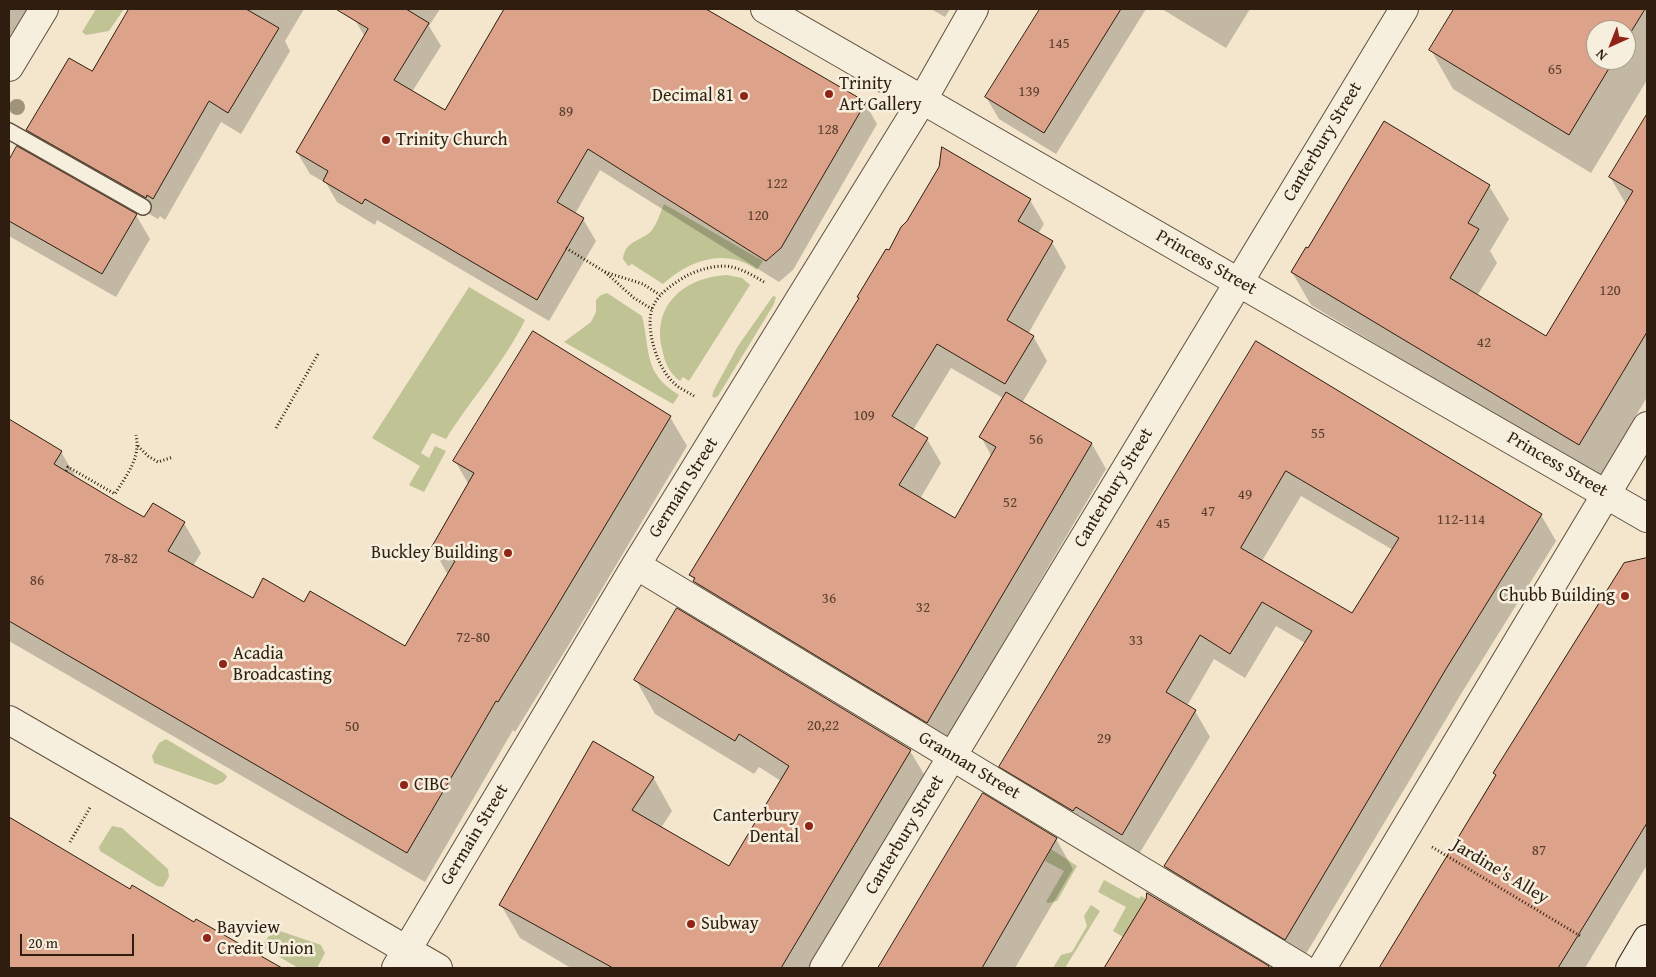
<!DOCTYPE html>
<html>
<head>
<meta charset="utf-8">
<style>
  body { margin:0 }
  #map { position:relative; width:1656px; height:977px; overflow:hidden; background:#f3e6cc; font-family:"Gentium Book Plus",serif }
  canvas { display:block }
  .frame { position:absolute; inset:0; border:10px solid #2f1e0f; pointer-events:none }
  .north { position:absolute; left:1586px; top:20px; width:50px; height:50px; box-sizing:border-box; background:#f7efde; border:1px solid #a79b8b; border-radius:50%; rotate:224deg; font-size:14px; font-weight:700; line-height:20px; text-align:center; color:#2f1e0f }
  .north::after { content:''; display:block; margin:auto; width:18px; height:22px; background:#8f2418; clip-path:polygon(50% 0,100% 100%,50% 72%,0 100%) }
  .scale { position:absolute; left:20px; top:934px; width:114px; height:22px; box-sizing:border-box; border:2px solid #2f1e0f; border-top:0; padding-left:6px; font-size:15px; line-height:18px; white-space:nowrap; color:#2f1e0f; -webkit-text-stroke:4px #f7efde; paint-order:stroke }
</style>
</head>
<body>
<div id="map">
<canvas width="1656" height="977"></canvas>
<div class="frame"></div>
<div class="north">N</div>
<div class="scale">20 m</div>
</div>
<script>
const context = document.querySelector('canvas').getContext('2d');
context.lineJoin = 'round';
function fill(path, color) { context.fillStyle = color; context.fill(path, 'evenodd'); }
function trace(path, color, width, dash) { context.strokeStyle = color; context.lineWidth = width; context.lineCap = dash ? 'butt' : 'round'; context.setLineDash(dash || []); context.stroke(path); }
function write(font, color, halo, rows, align = 'center') {
  context.font = font + ' "Gentium Book Plus",serif'; context.lineWidth = 5; context.setLineDash([]); context.textBaseline = 'middle'; context.strokeStyle = halo; context.fillStyle = color; for (const [text, x, y, turn = 0] of rows) {
    context.save(); context.translate(x, y); context.rotate((+turn || 0) * Math.PI / 180); context.textAlign = isNaN(turn) ? turn : align; if (halo) context.strokeText(text, 0, 0); context.fillText(text, 0, 0); context.restore();
  }
}
fill(new Path2D(`
  M 96,9 L 124,9 L 109,31 L 86,35 L 82,32 Z
  M 664,204 L 763,261 L 757,270 C 725,247 690,260 663,284 L 632,264 L 628,266 L 623,259 C 625,239 644,241 652,230 C 658,222 660,213 664,204 Z
  M 727,275 L 742,278 L 750,285 L 689,381 L 683,377 L 680,381 C 669,373 664,361 662,348 C 652,304 686,277 727,275 Z
  M 469,287 L 525,320 C 504,363 471,399 446,439 L 432,433 L 421,453 L 429,458 L 435,446 L 446,451 L 424,492 L 409,485 L 420,466 L 372,438 Z
  M 607,293 L 642,316 C 651,351 642,372 679,395 L 673,404 L 564,342 L 591,322 L 596,312 L 596,300 L 601,295 Z
  M 773,296 L 776,297 L 774,304 L 718,396 L 714,398 L 712,396 L 714,390 L 738,346 Z
  M 166,739 L 225,774 L 227,777 L 223,782 L 216,785 L 154,763 L 152,756 L 159,743 Z
  M 112,826 L 122,828 L 168,869 L 169,877 L 163,887 L 157,886 L 100,851 L 99,847 Z
  M 1051,849 L 1077,866 L 1057,901 L 1048,903 L 1046,902 L 1064,871 L 1045,861 Z
  M 1104,880 L 1139,899 L 1141,896 L 1146,899 L 1123,937 L 1113,931 L 1126,907 L 1098,892 Z
  M 1091,905 L 1100,911 L 1065,968 L 1053,968 L 1061,955 L 1072,952 L 1087,926 L 1084,916 Z
  M 274,929 L 321,945 L 325,953 L 317,968 L 298,968 L 263,947 L 263,944 Z`), '#c0c394');
fill(new Path2D(`
  M 9,9 L 42,9 L 9,62 Z
  M 130,9 L 304,9 L 285,41 L 290,51 L 241,134 L 221,122 L 165,220 L 160,216 L 158,219 L 40,152 L 28,130 L 92,73 Z
  M 362,9 L 440,9 L 429,26 L 441,46 L 412,92 L 446,111 L 506,9 L 537,9 L 543,13 L 545,9 L 704,9 L 865,103 L 877,124 L 793,270 L 779,282 L 600,170 L 575,214 L 583,219 L 596,241 L 549,321 L 377,220 L 375,225 L 337,202 L 326,183 L 310,174 L 297,152 L 365,37 L 355,20 Z
  M 931,9 L 950,9 L 945,17 Z
  M 1041,9 L 1146,9 L 1056,154 L 999,119 L 986,97 Z
  M 1162,9 L 1250,9 L 1226,48 Z
  M 1456,9 L 1647,9 L 1647,80 L 1591,173 L 1453,89 L 1431,50 ZM 1596,30 L 1626,30 L 1626,60 L 1596,60 Z
  M 1647,116 L 1647,397 L 1599,478 L 1311,305 L 1292,272 L 1489,186 L 1509,219 L 1490,251 L 1497,263 L 1477,296 L 1546,337 L 1626,204 L 1610,177 Z
  M 17,148 L 136,215 L 150,239 L 116,297 L 9,236 L 9,162 Z
  M 1030,200 L 1044,224 L 1038,234 L 1052,242 L 1066,267 L 1028,334 L 1033,336 L 1047,361 L 1022,403 L 1092,444 L 1106,469 L 942,747 L 709,606 L 691,575 L 889,252 ZM 951,368 L 1003,398 L 981,437 L 992,457 L 955,520 L 920,499 L 941,463 L 927,439 L 913,430 Z
  M 1257,342 L 1541,515 L 1556,541 L 1461,694 L 1300,964 L 1180,891 L 1165,866 L 1305,643 L 1276,626 L 1245,678 L 1214,659 L 1187,706 L 1195,711 L 1210,737 L 1136,859 L 1015,792 L 1001,767 ZM 1301,496 L 1393,550 L 1353,614 L 1262,561 Z
  M 670,417 L 687,446 L 568,646 L 515,732 L 513,730 L 425,882 L 9,641 L 9,420 L 61,452 L 77,479 L 145,519 L 184,523 L 201,553 L 193,566 L 253,600 L 305,604 L 405,648 L 448,575 L 433,548 L 469,485 L 455,461 Z
  M 1636,562 L 1647,569 L 1647,865 L 1585,968 L 1381,968 L 1562,662 Z
  M 636,680 L 910,751 L 930,784 L 820,968 L 571,968 L 520,938 L 501,905 L 653,777 L 672,811 L 661,828 L 729,867 L 781,781 L 759,767 L 754,774 L 655,714 Z
  M 984,795 L 1056,839 L 1073,869 L 1015,968 L 880,968 Z
  M 9,819 L 131,890 L 270,968 L 9,968 Z
  M 1147,899 L 1268,967 L 1268,968 L 1104,968 Z`), '#0003');
const building = new Path2D(`
  M 129,9 L 246,9 L 279,28 L 228,113 L 209,101 L 153,199 L 147,195 L 146,198 L 26,130 L 69,58 L 92,71 Z
  M 336,9 L 406,9 L 429,23 L 394,80 L 445,110 L 504,9 L 706,9 L 866,102 L 781,248 L 766,261 L 588,149 L 557,202 L 584,218 L 537,300 L 365,199 L 362,204 L 323,181 L 328,171 L 296,152 L 368,29 Z
  M 1040,9 L 1121,9 L 1044,133 L 985,97 Z
  M 1454,9 L 1645,9 L 1626,40 L 1626,30 L 1596,30 L 1596,60 L 1614,60 L 1569,135 L 1429,50 Z
  M 1647,114 L 1647,332 L 1579,445 L 1291,272 L 1306,247 L 1308,248 L 1384,121 L 1490,185 L 1468,223 L 1479,229 L 1450,278 L 1546,336 L 1633,191 L 1609,177 Z
  M 17,146 L 137,214 L 102,274 L 9,221 L 9,160 Z
  M 942,147 L 1031,199 L 1018,221 L 1053,241 L 1007,320 L 1034,336 L 1005,384 L 937,344 L 892,416 L 928,438 L 899,485 L 955,518 L 996,447 L 979,437 L 1006,392 L 1092,443 L 927,723 L 693,581 L 695,578 L 689,575 L 859,298 L 857,297 L 886,249 L 889,250 L 901,227 L 907,221 L 939,167 Z
  M 533,331 L 671,416 L 551,616 L 498,702 L 496,701 L 407,853 L 9,621 L 9,419 L 62,451 L 54,464 L 126,507 L 144,517 L 153,503 L 185,522 L 168,551 L 253,598 L 263,578 L 304,602 L 310,591 L 405,646 L 455,561 L 431,548 L 474,473 L 453,461 Z
  M 1256,341 L 1542,514 L 1446,669 L 1285,940 L 1164,866 L 1312,631 L 1262,602 L 1230,654 L 1200,635 L 1166,692 L 1196,710 L 1122,835 L 1076,807 L 1073,811 L 999,767 ZM 1286,471 L 1399,538 L 1352,613 L 1241,548 Z
  M 1647,558 L 1647,823 L 1558,968 L 1379,968 L 1496,775 L 1493,773 L 1510,746 L 1624,563 Z
  M 677,608 L 911,750 L 781,968 L 613,968 L 499,905 L 593,741 L 654,777 L 632,810 L 729,866 L 789,766 L 739,734 L 735,741 L 634,680 Z
  M 983,793 L 1057,838 L 982,968 L 878,968 Z
  M 9,817 L 130,889 L 132,885 L 194,922 L 196,919 L 282,968 L 9,968 Z
  M 1147,893 L 1269,966 L 1268,968 L 1104,968 L 1146,899 Z`);
fill(building, '#dca28a');
trace(building, '#2f1e0f', 1);
const service = new Path2D(`
  M 9,131 L 143,207`);
const minor = new Path2D(`
  M 765,9 L 1647,518
  M 636,565 L 1302,968
  M 396,968 L 636,565 L 923,99 L 974,9
  M 824,968 L 1404,9
  M 1322,968 L 1647,426`);
const tertiary = new Path2D(`
  M 9,67 L 44,9
  M 9,720 L 438,968`);
const secondary = new Path2D(`
  M 1630,968 L 1647,939`);
trace(service, '#60503e', 18);
trace(minor, '#60503e', 30);
trace(tertiary, '#60503e', 30);
trace(secondary, '#2f1e0f', 30);
trace(new Path2D(`
  M 566,248 L 605,272 L 634,298 L 652,309
  M 605,272 L 643,284 L 660,295
  M 694,396 C 688,392 680,389 675,384 C 658,370 645,330 652,309 C 657,294 674,283 688,275 C 701,269 718,264 732,267 C 744,270 754,276 764,282
  M 276,428 L 318,354
  M 138,446 L 148,456 L 158,462 L 173,457
  M 66,471 L 68,467 L 115,494 C 127,474 141,458 136,435
  M 70,842 L 91,806
  M 1432,847 L 1582,937`), '#2f1e0f', 3, [1, 2.5]);
trace(service, '#f7efde', 15);
trace(minor, '#f7efde', 28);
trace(tertiary, '#f7efde', 28);
trace(secondary, '#f7efde', 28);
context.fillStyle = '#9f947a';
for (const [x, y] of [
  [17,107]
]) { context.beginPath(); context.arc(x, y, 8, 0, 2 * Math.PI); context.fill(); }
for (const [x, y, r, color] of [
  [829,94,5,"#8f2418"],
  [744,96,5,"#8f2418"],
  [386,140,5,"#8f2418"],
  [508,553,5,"#8f2418"],
  [1625,596,5,"#8f2418"],
  [223,664,5,"#8f2418"],
  [404,785,5,"#8f2418"],
  [809,826,5,"#8f2418"],
  [691,924,5,"#8f2418"],
  [207,938,5,"#8f2418"]
]) { const dot = new Path2D(); dot.arc(x, y, r, 0, 2 * Math.PI); context.fillStyle = color; context.fill(dot); trace(dot, '#f7efde', 2); }
write('15px', '#5a3f2e', null, [
  ["145",1059,44],
  ["65",1555,70],
  ["139",1029,92],
  ["89",566,112],
  ["128",828,130],
  ["122",777,184],
  ["120",758,216],
  ["120",1610,291],
  ["42",1484,343],
  ["109",864,416],
  ["55",1318,434],
  ["56",1036,440],
  ["49",1245,495],
  ["52",1010,503],
  ["47",1208,512],
  ["112-114",1461,520],
  ["45",1163,524],
  ["78-82",121,559],
  ["86",37,581],
  ["36",829,599],
  ["32",923,608],
  ["72-80",473,638],
  ["33",1136,641],
  ["20,22",823,726],
  ["50",352,727],
  ["29",1104,739],
  ["87",1539,851]
]);
write('18px', '#2f1e0f', '#f7efde', [
  ["Trinity",839,84],
  ["Art Gallery",839,105],
  ["Decimal 81",734,96,"right"],
  ["Trinity Church",396,140],
  ["Buckley Building",498,553,"right"],
  ["Chubb Building",1615,596,"right"],
  ["Acadia",233,654],
  ["Broadcasting",233,675],
  ["CIBC",414,785],
  ["Canterbury",799,816,"right"],
  ["Dental",799,837,"right"],
  ["Subway",701,924],
  ["Bayview",217,928],
  ["Credit Union",217,949]
], 'left');
write('18px', '#2f1e0f', '#f7efde', [
  ["Canterbury Street",1323,142,-59],
  ["Princess Street",1206,263,30],
  ["Princess Street",1557,465,30],
  ["Germain Street",684,488,-58],
  ["Canterbury Street",1114,488,-59],
  ["Grannan Street",969,766,31],
  ["Germain Street",475,835,-59],
  ["Canterbury Street",905,835,-59],
  ["Jardine's Alley",1500,872,31]
]);
</script>
</body>
</html>
